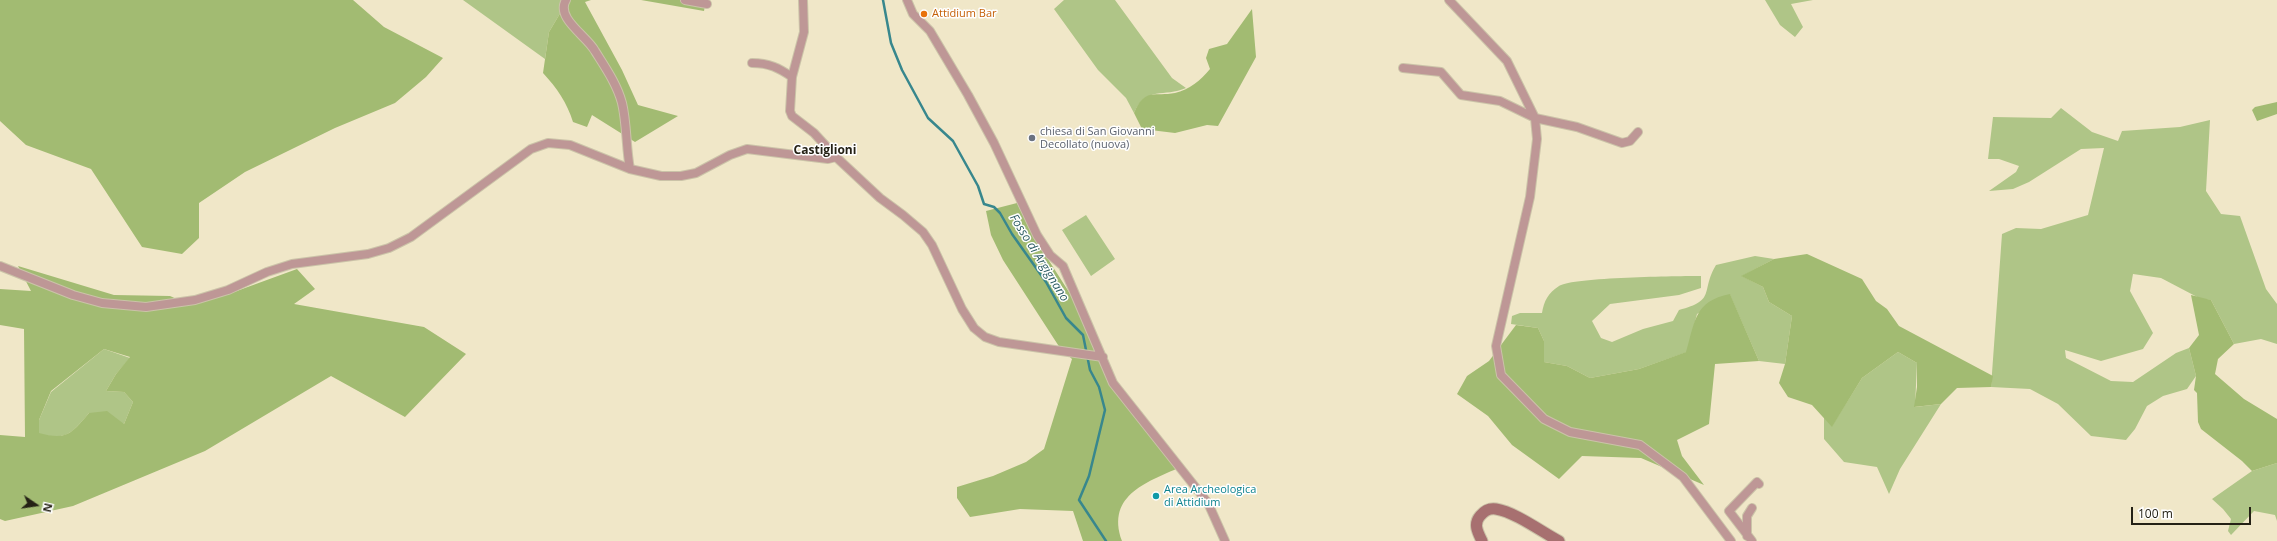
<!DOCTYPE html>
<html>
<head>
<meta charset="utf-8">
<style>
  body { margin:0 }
  #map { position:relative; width:2277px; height:541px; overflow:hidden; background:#f0e7c8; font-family:"Open Sans",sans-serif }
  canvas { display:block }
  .north { position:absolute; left:16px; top:485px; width:40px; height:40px; -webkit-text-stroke:3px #fff; paint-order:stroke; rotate:103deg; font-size:11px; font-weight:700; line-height:16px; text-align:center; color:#242115 }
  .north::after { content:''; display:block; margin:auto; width:14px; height:18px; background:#242115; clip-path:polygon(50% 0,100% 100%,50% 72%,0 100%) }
  .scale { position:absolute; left:2131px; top:507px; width:120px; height:18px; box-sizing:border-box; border:2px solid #242115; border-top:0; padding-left:5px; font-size:12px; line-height:14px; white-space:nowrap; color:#242115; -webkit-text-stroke:3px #fff; paint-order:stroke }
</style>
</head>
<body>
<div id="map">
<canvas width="2277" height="541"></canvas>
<div class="north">N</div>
<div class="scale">100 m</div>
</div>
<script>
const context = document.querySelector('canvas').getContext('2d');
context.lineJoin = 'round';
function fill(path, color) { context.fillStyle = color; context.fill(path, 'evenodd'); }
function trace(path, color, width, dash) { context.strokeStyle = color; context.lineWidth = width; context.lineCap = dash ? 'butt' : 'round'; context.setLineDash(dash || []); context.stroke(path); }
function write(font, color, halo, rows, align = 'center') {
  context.font = font + ' "Open Sans",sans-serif'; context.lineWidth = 3; context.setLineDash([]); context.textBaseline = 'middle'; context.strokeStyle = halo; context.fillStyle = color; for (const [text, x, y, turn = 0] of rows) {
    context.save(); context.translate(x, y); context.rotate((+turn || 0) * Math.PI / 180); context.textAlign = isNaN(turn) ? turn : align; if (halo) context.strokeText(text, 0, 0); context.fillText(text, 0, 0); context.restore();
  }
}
fill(new Path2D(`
  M 463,0 L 568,0 L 549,32 L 545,59 Z
  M 1064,0 L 1115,0 L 1172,78 L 1186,88 C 1164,98 1146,85 1134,113 L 1126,98 L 1098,70 L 1054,9 Z
  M 1765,0 L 1813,0 L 1791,4 L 1803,27 L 1795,37 L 1780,25 Z
  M 2061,108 L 2092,132 L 2118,141 L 2122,131 L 2180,127 L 2210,120 L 2206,191 L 2221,214 L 2240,216 L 2266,289 L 2277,304 L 2277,344 L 2261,339 L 2234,344 L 2211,300 L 2201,299 L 2161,278 L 2133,274 L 2130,291 L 2153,333 L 2143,349 L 2101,361 L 2065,350 L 2066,358 L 2111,381 L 2133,382 L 2176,353 L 2189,348 L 2196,376 L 2187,389 L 2163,396 L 2147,406 L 2135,429 L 2126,440 L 2091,436 L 2058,404 L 2030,389 L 1991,387 L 2002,234 L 2016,228 L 2041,229 L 2088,215 L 2104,148 L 2081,149 L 2029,182 L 2013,189 L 1989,191 L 2016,172 L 2019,166 L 1999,159 L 1988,159 L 1993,117 L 2051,118 Z
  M 1086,215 L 1115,259 L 1091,276 L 1062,230 Z
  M 1755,256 L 1774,259 L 1742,276 L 1763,287 L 1769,302 L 1792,316 L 1785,364 L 1759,361 L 1730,295 L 1697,314 L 1687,352 L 1639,369 L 1590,378 L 1567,366 L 1544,362 L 1544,341 L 1538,328 L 1511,324 L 1512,316 L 1520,313 L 1542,313 C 1544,301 1548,293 1559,286 C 1573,277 1679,276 1701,276 L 1701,288 L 1679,295 L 1610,304 L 1592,321 L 1601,338 L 1612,342 L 1643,329 L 1673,321 L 1679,310 C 1717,300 1700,292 1716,265 Z
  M 104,349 L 130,358 L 116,374 L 106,391 L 124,392 L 133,402 L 124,424 L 89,413 C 72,433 67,441 39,434 L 39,420 L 51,392 Z
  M 1898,352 L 1917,363 L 1915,407 L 1941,404 L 1900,469 L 1889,494 L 1877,467 L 1844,462 L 1824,439 L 1824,417 L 1832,426 L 1862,378 Z
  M 2277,463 L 2277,521 L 2275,515 L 2254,511 L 2231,535 L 2228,531 L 2231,519 L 2223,509 L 2212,499 L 2252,471 Z`), '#afc587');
fill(new Path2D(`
  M 0,0 L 353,0 L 384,27 L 443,58 L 426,77 L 395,103 L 335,128 L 245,172 L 199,203 L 199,238 L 182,254 L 142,247 L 91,169 L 26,145 L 0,121 Z
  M 568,0 L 591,0 L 585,2 L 622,70 L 638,105 L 678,116 L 635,142 L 592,115 L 587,127 L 573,122 C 567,103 557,88 543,73 L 549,32 Z
  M 641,0 L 706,0 L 704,11 Z
  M 1252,9 L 1256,57 L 1218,126 L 1207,125 L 1175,133 L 1142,129 L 1134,113 C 1145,87 1155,97 1175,93 C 1189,90 1201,80 1210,69 L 1206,58 L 1209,49 L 1227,44 Z
  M 2277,102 L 2277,114 L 2257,121 L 2252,110 L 2255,107 Z
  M 1017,203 L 1032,234 L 1074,300 L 1117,382 L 1183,466 C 1150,481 1105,494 1122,541 L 1083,541 L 1073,511 L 1020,509 L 970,517 L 957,498 L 957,487 L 993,476 L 1026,462 L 1044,449 L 1072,359 L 1060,348 L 1003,260 L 991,235 L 986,211 Z
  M 1807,254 L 1862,279 L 1876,301 L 1887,309 L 1899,326 L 1993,376 L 1991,387 L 1957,388 L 1941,404 L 1914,407 L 1917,387 L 1917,363 L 1898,352 L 1862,378 L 1832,427 L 1812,405 L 1788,397 L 1779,383 L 1785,364 L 1792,316 L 1769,302 L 1763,287 L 1741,276 L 1774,259 Z
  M 18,266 L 114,295 L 170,296 L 188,304 L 223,296 L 297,269 L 315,289 L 294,304 L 424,327 L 466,354 L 405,417 L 331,376 L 205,451 L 73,506 L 5,521 L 0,519 L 0,435 L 25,437 L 24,329 L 0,325 L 0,289 L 31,291 ZM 104,349 L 130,357 L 116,374 L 106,391 L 124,392 L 133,402 L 124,424 L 107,411 L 89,413 C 72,433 67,441 39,433 L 39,420 L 51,391 Z
  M 1730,294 L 1759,361 L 1715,364 L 1709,424 L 1677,440 L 1682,456 L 1704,485 L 1641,458 L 1582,456 L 1559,479 L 1512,445 L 1488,416 L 1457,394 L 1467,376 L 1489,361 L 1516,325 L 1538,328 L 1544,341 L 1544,362 L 1567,366 L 1590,378 L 1639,369 L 1686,352 C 1695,322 1694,301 1730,294 Z
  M 2191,295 L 2211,300 L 2234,344 L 2218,359 L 2215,374 L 2244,399 L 2277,419 L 2277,463 L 2252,471 L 2242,461 L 2201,429 L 2198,422 L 2197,393 L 2194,390 L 2196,376 L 2189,348 L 2199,335 Z`), '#a2bb72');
trace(new Path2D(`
  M 883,0 L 891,43 L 902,70 L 928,118 L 953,141 L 978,186 L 984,204 L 994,207 L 1000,213 L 1012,234 L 1046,282 L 1066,318 L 1083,335 L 1090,370 L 1099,387 L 1105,410 L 1089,476 L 1079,500 L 1106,541`), '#38878d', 2.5);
const minor = new Path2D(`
  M 566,0 C 555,18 587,36 595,51 C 605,67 617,84 622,103 C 627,124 626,148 630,169
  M 685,0 L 707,4
  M 803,0 L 804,32 L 792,77 L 790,111 L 792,116 L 814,133 L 836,157 L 880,198 L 903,215 L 923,232 L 932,245 L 962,309 L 974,328 L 985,337 L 999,342 L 1103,357
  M 907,0 L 913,14 L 930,31 L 968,95 L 994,143 L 1037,235 L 1050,255 L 1063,266 L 1113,383 L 1208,503 L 1225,541
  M 1449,0 L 1507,61 L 1535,118 L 1537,139 L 1530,197 L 1496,346 L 1501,375 L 1544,419 L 1570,432 L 1640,445 L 1683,477 L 1731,541
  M 752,63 C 769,63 779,68 792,77
  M 1403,68 L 1441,72 L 1461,95 L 1500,101 L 1535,118 L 1577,127 L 1622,143 L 1630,141 L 1638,132
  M 0,266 L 73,295 L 102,303 L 146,307 L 195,300 L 228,290 L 267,272 L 292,264 L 368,254 L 389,248 L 411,237 L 531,149 L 548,143 L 570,145 L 630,169 L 661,176 L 681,176 L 696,173 L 730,155 L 747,149 L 828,159 L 836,157
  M 1747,536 L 1747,516 L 1752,508
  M 1752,541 L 1729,511 L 1757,482 L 1759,484`);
const secondary = new Path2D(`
  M 1482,541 C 1478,533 1473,524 1480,516 C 1484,511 1490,508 1496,509 C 1515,512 1542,532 1559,541`);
trace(minor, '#cbc3a8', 10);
trace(secondary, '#cbc3a8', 13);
trace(minor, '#be9796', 8);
trace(secondary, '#a77070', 11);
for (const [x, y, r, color] of [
  [924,14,4,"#e8710a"],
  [1032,138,4,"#6b7280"],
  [1156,496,4,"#0f9aa8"]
]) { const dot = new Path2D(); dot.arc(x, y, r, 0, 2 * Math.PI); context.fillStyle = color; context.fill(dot); trace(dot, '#fff', 1.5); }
write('11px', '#c56008', '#fff', [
  ["Attidium Bar",932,14]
], 'left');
write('11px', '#5b616d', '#fff', [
  ["chiesa di San Giovanni",1040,132],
  ["Decollato (nuova)",1040,145]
], 'left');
write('11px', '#0d838f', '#fff', [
  ["Area Archeologica",1164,490],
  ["di Attidium",1164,503]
], 'left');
write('bold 12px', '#242115', '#fff', [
  ["Castiglioni",825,151]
]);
write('italic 12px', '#2b5b61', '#fff', [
  ["Fosso di Argignano",1039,258,58]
]);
</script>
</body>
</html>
